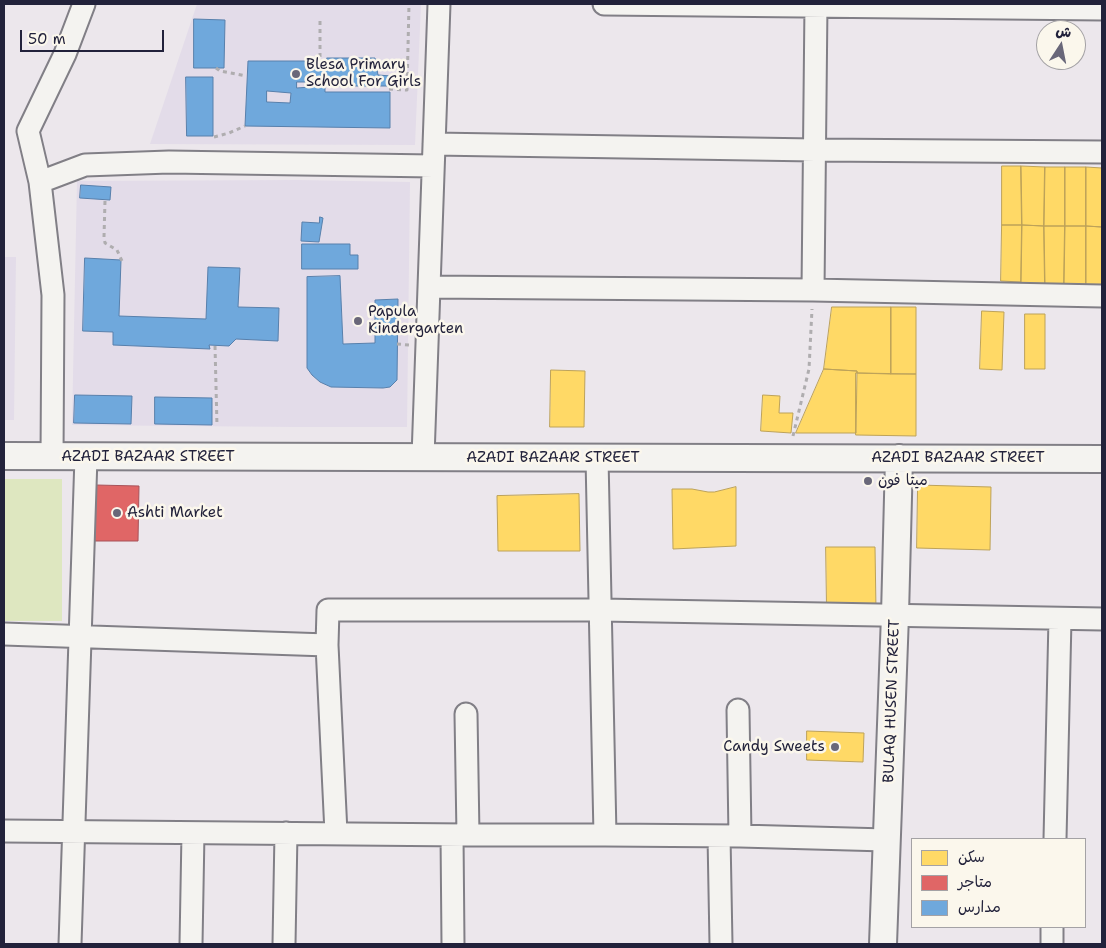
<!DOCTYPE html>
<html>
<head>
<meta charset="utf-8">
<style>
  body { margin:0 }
  #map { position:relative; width:1106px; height:948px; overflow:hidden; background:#ece7ec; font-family:"Shantell Sans","Playpen Sans Arabic",sans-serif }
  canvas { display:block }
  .frame { position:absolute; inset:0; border:5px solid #22223b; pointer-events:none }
  .legend { position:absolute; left:911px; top:838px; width:175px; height:90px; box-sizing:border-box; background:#fbf7ec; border:1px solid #a4a2a5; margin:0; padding:6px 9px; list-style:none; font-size:15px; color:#22223b }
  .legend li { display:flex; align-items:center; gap:10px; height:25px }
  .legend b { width:25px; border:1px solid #a4a2a5 }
  .north { position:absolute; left:1036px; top:20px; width:50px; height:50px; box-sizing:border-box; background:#fbf7ec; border:1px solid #a4a2a5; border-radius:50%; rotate:11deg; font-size:14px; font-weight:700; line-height:20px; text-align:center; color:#22223b }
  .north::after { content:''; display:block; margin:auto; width:18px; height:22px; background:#696779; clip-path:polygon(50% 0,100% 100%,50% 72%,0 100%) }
  .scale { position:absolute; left:20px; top:30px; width:144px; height:22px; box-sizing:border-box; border:2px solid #22223b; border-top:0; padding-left:6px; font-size:15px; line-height:18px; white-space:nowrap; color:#22223b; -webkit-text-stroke:4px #fbf7ec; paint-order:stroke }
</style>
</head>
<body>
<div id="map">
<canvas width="1106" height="948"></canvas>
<div class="frame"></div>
<ul class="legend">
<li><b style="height:14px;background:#ffd966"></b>سكن</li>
<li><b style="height:14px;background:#e06666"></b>متاجر</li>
<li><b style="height:14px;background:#6fa8dc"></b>مدارس</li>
</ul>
<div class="north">ش</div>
<div class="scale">50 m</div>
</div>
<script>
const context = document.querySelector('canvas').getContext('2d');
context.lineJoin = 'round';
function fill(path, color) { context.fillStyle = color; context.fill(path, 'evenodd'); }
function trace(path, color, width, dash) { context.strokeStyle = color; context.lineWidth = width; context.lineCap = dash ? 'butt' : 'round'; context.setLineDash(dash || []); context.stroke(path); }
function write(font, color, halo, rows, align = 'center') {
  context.font = font + ' "Shantell Sans","Playpen Sans Arabic",sans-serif'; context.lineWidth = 5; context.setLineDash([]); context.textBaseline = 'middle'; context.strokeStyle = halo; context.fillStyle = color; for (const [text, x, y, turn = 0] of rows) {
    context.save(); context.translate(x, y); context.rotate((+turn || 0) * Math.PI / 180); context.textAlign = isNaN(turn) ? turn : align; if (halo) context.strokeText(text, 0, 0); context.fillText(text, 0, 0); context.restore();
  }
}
fill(new Path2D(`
  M 197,4 L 421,4 L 415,145 L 150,144 Z
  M 297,180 L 410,182 L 407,427 L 296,427 L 72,425 L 77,181 ZM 320,217 L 323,218 L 319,242 L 302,241 L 302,222 L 319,223 ZM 302,244 L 350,244 L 350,255 L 358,255 L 358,269 L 302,269 ZM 340,276 L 343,344 L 375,343 L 375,300 L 398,299 L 396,380 L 390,387 L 383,388 L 331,387 L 320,382 L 312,375 L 307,368 L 307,277 Z
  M 4,257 L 16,257 L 14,420 L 4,420 Z`), '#e3dce9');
fill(new Path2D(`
  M 4,479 L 62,479 L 62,621 L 4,621 Z`), '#dee7c0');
const homes = new Path2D(`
  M 1002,166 L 1021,166 L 1022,225 L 1002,225 Z
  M 1021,166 L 1045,167 L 1044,226 L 1022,225 Z
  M 1045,167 L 1065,167 L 1065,226 L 1044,226 Z
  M 1065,167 L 1086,167 L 1086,226 L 1065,226 Z
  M 1086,167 L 1102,168 L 1102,227 L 1086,226 Z
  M 1002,225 L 1022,225 L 1021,282 L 1001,281 Z
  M 1022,225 L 1044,226 L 1045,284 L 1022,283 L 1021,282 Z
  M 1044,226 L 1065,226 L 1064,285 L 1045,284 Z
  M 1065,226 L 1086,226 L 1086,285 L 1064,285 Z
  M 1086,226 L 1102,227 L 1102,285 L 1086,285 Z
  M 832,307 L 891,307 L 891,374 L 857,373 L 857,371 L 824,369 Z
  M 891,307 L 916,307 L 916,374 L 891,374 Z
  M 982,311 L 1004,312 L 1002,370 L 980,369 Z
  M 1025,314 L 1045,314 L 1045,369 L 1025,369 Z
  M 824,369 L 857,371 L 856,433 L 796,433 Z
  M 551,370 L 585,371 L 584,427 L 550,427 Z
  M 856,373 L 916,374 L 916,436 L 856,435 Z
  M 763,395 L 780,396 L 779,413 L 793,413 L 791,433 L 761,431 Z
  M 918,485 L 991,487 L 990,550 L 917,548 Z
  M 736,487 L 736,546 L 673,549 L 672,489 L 692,489 L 708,492 L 714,492 Z
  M 579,494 L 580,551 L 498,551 L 497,496 Z
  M 826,547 L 875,547 L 876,610 L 827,611 Z
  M 807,731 L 864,733 L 863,762 L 807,760 Z`);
fill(homes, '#ffd966');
trace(homes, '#bda259', 1);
const shops = new Path2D(`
  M 96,485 L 139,486 L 138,541 L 95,541 Z`);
fill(shops, '#e06666');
trace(shops, '#a75259', 1);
const schools = new Path2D(`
  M 194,19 L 225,20 L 224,68 L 194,68 Z
  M 327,58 L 375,58 L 378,75 L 391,76 L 391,86 L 325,86 L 325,92 L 390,92 L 390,128 L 245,126 L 248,61 L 327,61 ZM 297,82 L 310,82 L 310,87 L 297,88 ZM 267,91 L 291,93 L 290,103 L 267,102 Z
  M 186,77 L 213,77 L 213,136 L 187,136 Z
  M 81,185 L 111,187 L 110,200 L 80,198 Z
  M 320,217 L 323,218 L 319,242 L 301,241 L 302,222 L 319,223 Z
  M 302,244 L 350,244 L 350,255 L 358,255 L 358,269 L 302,269 Z
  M 85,258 L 121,260 L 119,316 L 206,319 L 208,267 L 240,268 L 238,307 L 279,308 L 278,341 L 236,339 L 229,346 L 209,345 L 210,349 L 113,345 L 113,332 L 83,331 Z
  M 340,276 L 343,344 L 375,343 L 375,300 L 398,299 L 397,380 L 390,387 L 383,388 L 331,387 L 320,382 L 312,375 L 307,368 L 307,277 Z
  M 75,395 L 132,396 L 131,424 L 74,423 Z
  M 155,397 L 212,398 L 212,425 L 155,424 Z`);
fill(schools, '#6fa8dc');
trace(schools, '#5880ac', 1);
const minor = new Path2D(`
  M 604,4 L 1102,9
  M 434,144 L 815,150 L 1102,152
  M 40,182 L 85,165 L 169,162 L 433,166
  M 429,287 L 813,290 L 1102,296
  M 813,290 L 816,4
  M 52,457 L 53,295 L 40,182 L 28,131 L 65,54 L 84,4
  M 423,457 L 439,4
  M 597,458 L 605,835
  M 4,634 L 327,645
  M 738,710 L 740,836
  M 466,714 L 468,835
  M 4,831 L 468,835 L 605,835 L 740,836 L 886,840
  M 336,833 L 327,645 L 328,610 L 601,610 L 1102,619
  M 452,835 L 453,944
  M 719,836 L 721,944
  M 1055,839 L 1060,619
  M 70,944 L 86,457
  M 191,944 L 193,833
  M 284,944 L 286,833
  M 1052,944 L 1052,927`);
const tertiary = new Path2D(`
  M 4,456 L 1102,459
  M 883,944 L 895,615 L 899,458`);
trace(minor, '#817f86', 25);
trace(tertiary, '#817f86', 30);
trace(new Path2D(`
  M 320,21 L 320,59
  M 216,68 L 220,71 L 246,76
  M 389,89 L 407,90 L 409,4
  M 214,137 L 229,133 L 245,126
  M 105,201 L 104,237 L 105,243 L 117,250 L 122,261
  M 397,344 L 409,345
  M 215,346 L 217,426
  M 793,436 L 809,369 L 812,309`), '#afadaf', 3, [4, 4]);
trace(minor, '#f4f3f0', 21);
trace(tertiary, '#f4f3f0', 26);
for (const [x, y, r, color] of [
  [296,74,5,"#696779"],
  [358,321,5,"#696779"],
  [868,481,5,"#696779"],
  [117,513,5,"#696779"],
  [835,747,5,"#696779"]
]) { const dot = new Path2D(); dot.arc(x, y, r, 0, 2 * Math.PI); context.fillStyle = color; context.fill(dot); trace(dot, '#fbf7ec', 2); }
write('15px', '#22223b', '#fbf7ec', [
  ["Blesa Primary",306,65],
  ["School For Girls",306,82],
  ["Papula",368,312],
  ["Kindergarten",368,329],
  ["ميتا فون",878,481],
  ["Ashti Market",127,513],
  ["Candy Sweets",825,747,"right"]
], 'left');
write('15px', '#22223b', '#fbf7ec', [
  ["AZADI BAZAAR STREET",148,457],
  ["AZADI BAZAAR STREET",553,458],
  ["AZADI BAZAAR STREET",958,458],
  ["BULAQ HUSEN STREET",892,701,-88]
]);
</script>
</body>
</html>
